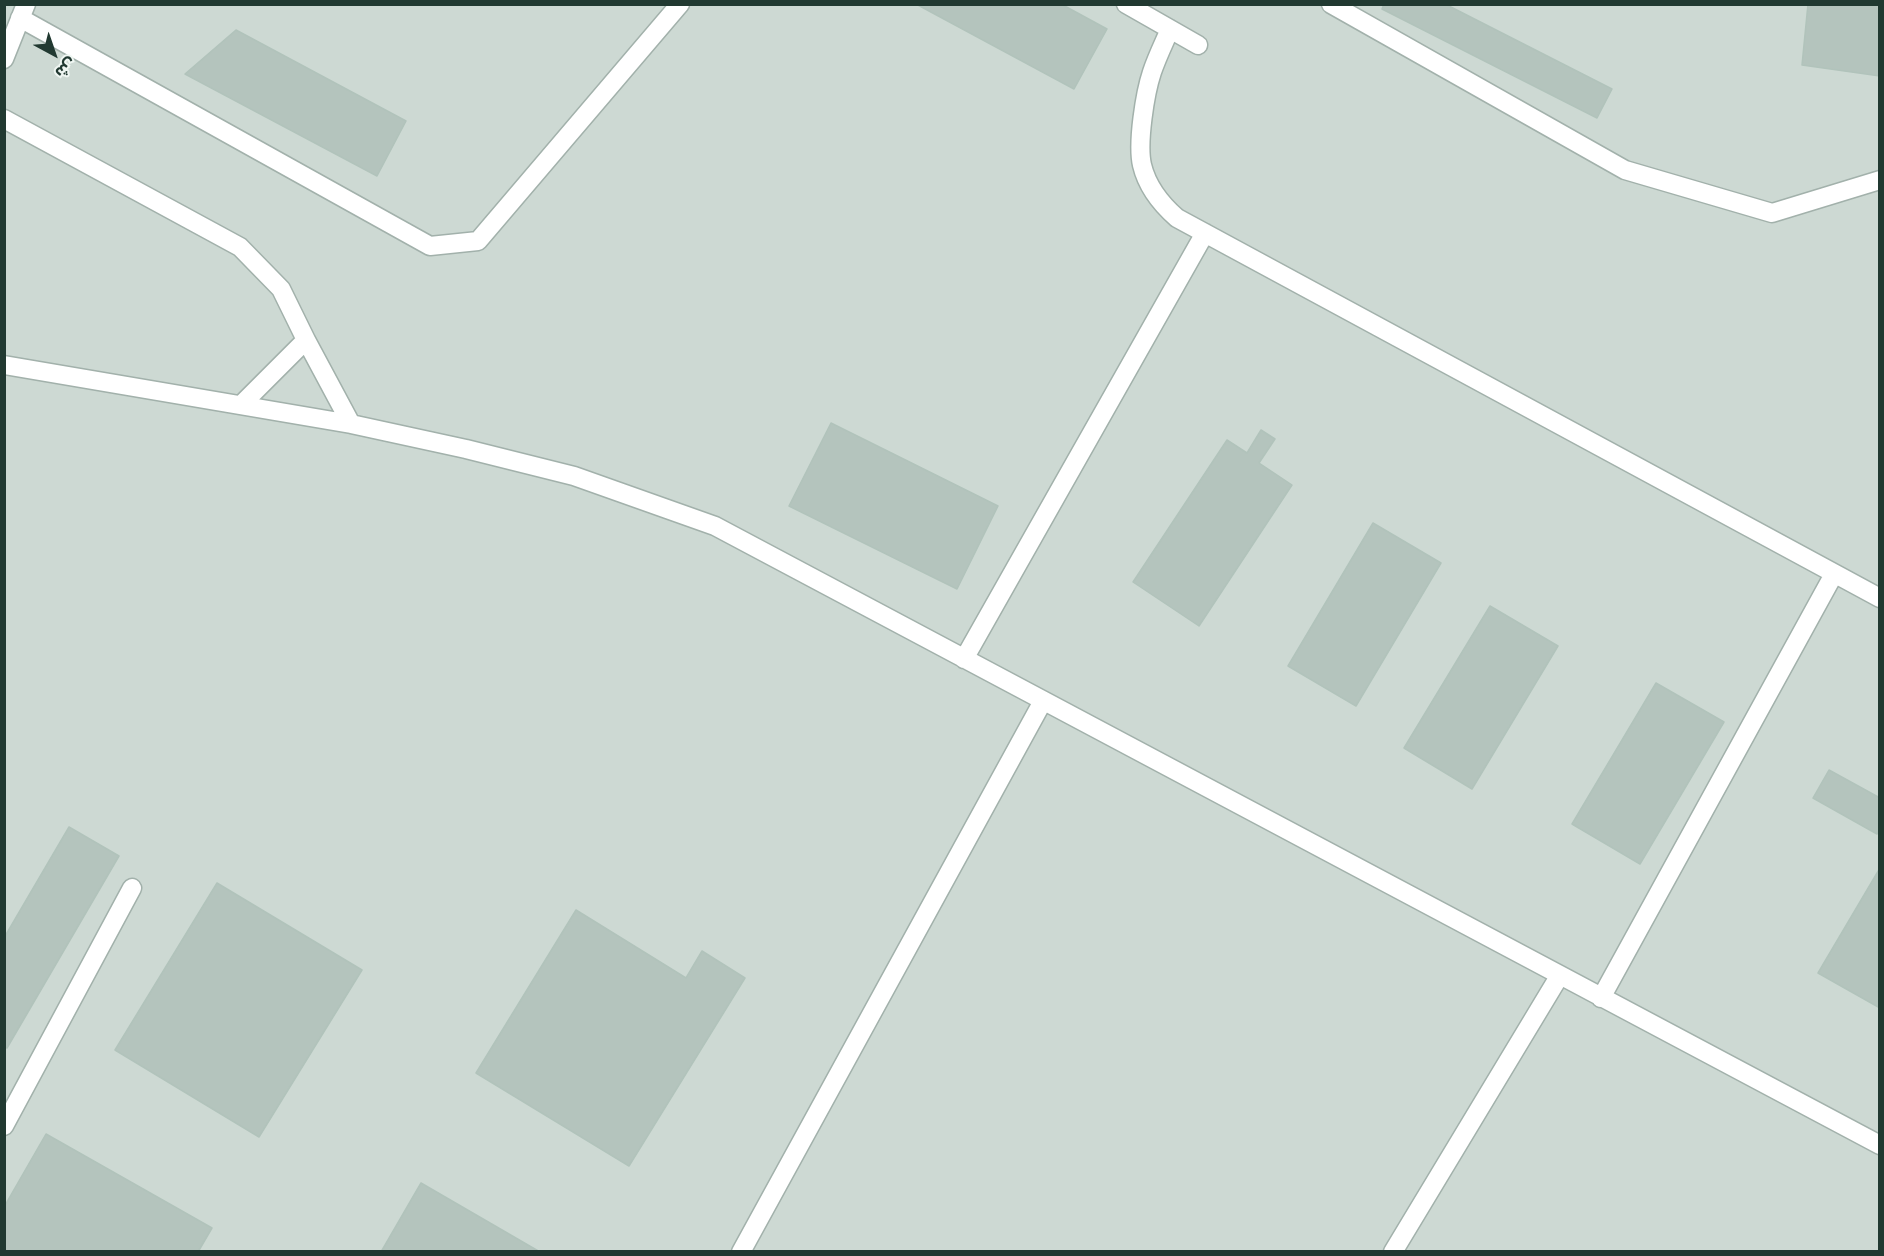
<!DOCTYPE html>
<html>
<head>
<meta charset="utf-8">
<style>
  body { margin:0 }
  #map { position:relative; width:1884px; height:1256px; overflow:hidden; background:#dfeae4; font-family:Cabin,"Noto Sans Arabic",sans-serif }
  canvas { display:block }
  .frame { position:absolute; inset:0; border:6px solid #213931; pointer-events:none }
  .north { position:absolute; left:24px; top:24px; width:60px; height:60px; -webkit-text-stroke:4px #eff6f2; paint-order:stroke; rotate:140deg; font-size:16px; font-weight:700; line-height:24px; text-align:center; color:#213931 }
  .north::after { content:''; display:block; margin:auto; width:21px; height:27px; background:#213931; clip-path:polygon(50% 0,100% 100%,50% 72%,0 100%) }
</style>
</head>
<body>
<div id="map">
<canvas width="1884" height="1256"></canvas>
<div class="frame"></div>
<div class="north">ش</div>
</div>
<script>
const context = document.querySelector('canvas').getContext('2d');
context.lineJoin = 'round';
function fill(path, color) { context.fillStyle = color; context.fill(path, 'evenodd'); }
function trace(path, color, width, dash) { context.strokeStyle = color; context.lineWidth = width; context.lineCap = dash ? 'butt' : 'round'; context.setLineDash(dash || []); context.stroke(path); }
fill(new Path2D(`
  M 5,5 L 1879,5 L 1879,1251 L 5,1251 Z`), '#cdd9d3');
const building = new Path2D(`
  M 916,4 L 1061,4 L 1107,29 L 1074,89 Z
  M 1384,4 L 1445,4 L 1612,89 L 1597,118 L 1382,9 Z
  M 1808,4 L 1880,4 L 1880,76 L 1802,65 Z
  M 236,30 L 406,121 L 377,176 L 185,74 Z
  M 831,423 L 998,506 L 957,589 L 789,506 Z
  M 1261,430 L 1275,439 L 1259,463 L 1292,485 L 1199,626 L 1133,582 L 1227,440 L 1247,453 Z
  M 1373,523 L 1441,563 L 1356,706 L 1288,666 Z
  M 1490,606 L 1558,646 L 1472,789 L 1404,748 Z
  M 1656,683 L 1724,722 L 1640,864 L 1572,824 Z
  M 1829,770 L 1880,798 L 1880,830 L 1877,834 L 1813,798 Z
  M 69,827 L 119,856 L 7,1048 L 4,1047 L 4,938 Z
  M 1880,868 L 1880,1008 L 1818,973 Z
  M 217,883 L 362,970 L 259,1137 L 115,1050 Z
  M 576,910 L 686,978 L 702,951 L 745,978 L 629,1166 L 476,1073 Z
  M 46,1134 L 212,1228 L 198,1252 L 4,1252 L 4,1207 Z
  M 421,1183 L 540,1252 L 381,1252 Z`);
fill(building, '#b4c4bd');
trace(building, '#b1c3bb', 1.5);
const minor = new Path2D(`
  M 1126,4 L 1198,45
  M 1331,4 L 1625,170 L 1772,213 L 1880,180
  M 20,18 L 430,246 L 478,241 L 680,4
  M 1170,29 C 1164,43 1157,57 1152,72 C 1145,93 1137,143 1142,165 C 1147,186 1161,204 1177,218 L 1880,598
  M 4,59 L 26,4
  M 4,119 L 240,247 L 281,289 L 306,340
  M 4,365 L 351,424 L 466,449 L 574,476 L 715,526 L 1880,1145
  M 241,405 L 306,340 L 351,424
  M 964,659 L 1205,233
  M 1601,998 L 1834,574
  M 4,1126 L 132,888
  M 741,1252 L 1043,701
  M 1393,1252 L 1560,975`);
trace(minor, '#a2b1ab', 21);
trace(minor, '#fff', 18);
</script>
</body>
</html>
